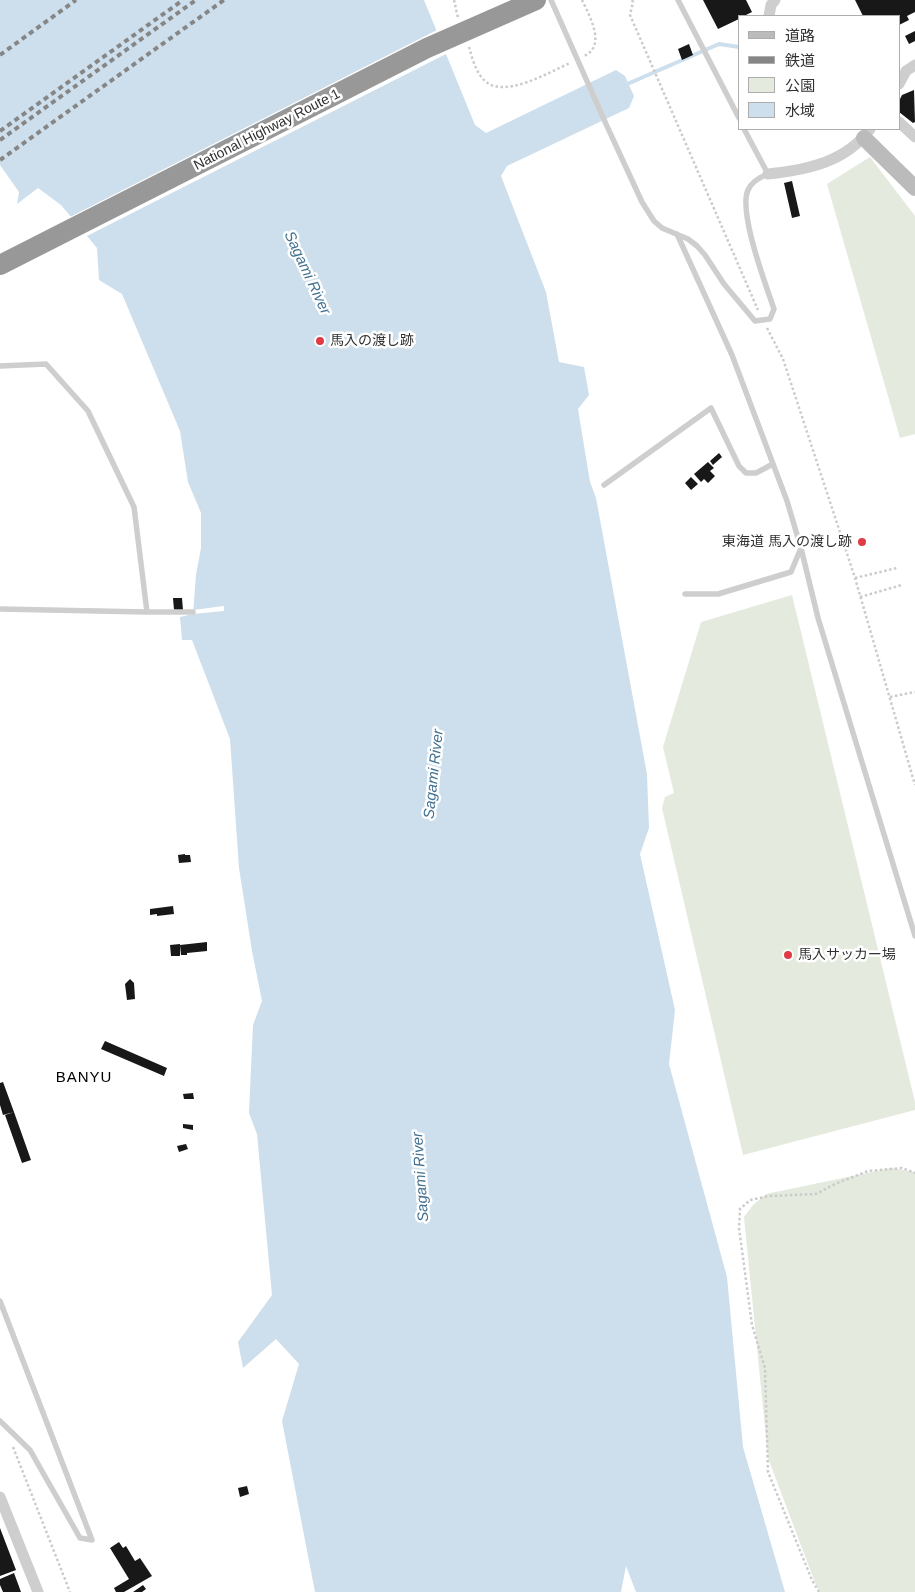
<!DOCTYPE html>
<html>
<head>
<meta charset="utf-8">
<style>
  body { margin:0 }
  #map { position:relative; width:915px; height:1592px; overflow:hidden; background:#fff; font-family:Helvetica,"Noto Sans JP",sans-serif }
  canvas { display:block }
  .legend { position:absolute; left:738px; top:15px; width:162px; height:115px; box-sizing:border-box; background:#fff; border:1px solid #adadad; margin:0; padding:6px 9px; list-style:none; font-size:15px; color:#313131 }
  .legend li { display:flex; align-items:center; gap:10px; height:25px }
  .legend b { width:25px; border:1px solid #adadad }
</style>
</head>
<body>
<div id="map">
<canvas width="915" height="1592"></canvas>
<ul class="legend">
<li><b style="height:6px;background:#bbb"></b>道路</li>
<li><b style="height:6px;background:#868686"></b>鉄道</li>
<li><b style="height:14px;background:#e4eadd"></b>公園</li>
<li><b style="height:14px;background:#cddfec"></b>水域</li>
</ul>
</div>
<script>
const context = document.querySelector('canvas').getContext('2d');
context.lineJoin = 'round';
function fill(path, color) { context.fillStyle = color; context.fill(path, 'evenodd'); }
function trace(path, color, width, dash) { context.strokeStyle = color; context.lineWidth = width; context.lineCap = dash ? 'butt' : 'round'; context.setLineDash(dash || []); context.stroke(path); }
function write(font, color, halo, rows, align = 'center') {
  context.font = font + ' Helvetica,"Noto Sans JP",sans-serif'; context.lineWidth = 5; context.setLineDash([]); context.textBaseline = 'middle'; context.strokeStyle = halo; context.fillStyle = color; for (const [text, x, y, turn = 0] of rows) {
    context.save(); context.translate(x, y); context.rotate((+turn || 0) * Math.PI / 180); context.textAlign = isNaN(turn) ? turn : align; if (halo) context.strokeText(text, 0, 0); context.fillText(text, 0, 0); context.restore();
  }
}
fill(new Path2D(`
  M 870,157 L 915,216 L 915,434 L 900,438 L 827,184 Z
  M 792,595 L 915,1102 L 915,1110 L 743,1155 L 662,808 L 665,797 L 674,793 L 663,747 L 701,622 Z
  M 891,1168 L 915,1172 L 915,1592 L 820,1592 L 816,1585 L 768,1458 L 744,1217 L 753,1205 L 766,1194 Z`), '#e4eadd');
fill(new Path2D(`
  M 0,0 L 424,0 L 475,125 L 486,133 L 616,70 L 625,76 L 634,96 L 629,108 L 507,166 L 501,176 L 546,292 L 559,362 L 584,367 L 589,395 L 578,409 L 590,482 L 596,498 L 647,774 L 649,828 L 640,854 L 675,1010 L 669,1064 L 727,1277 L 743,1447 L 785,1592 L 636,1592 L 626,1566 L 621,1592 L 315,1592 L 282,1421 L 299,1364 L 276,1339 L 243,1368 L 238,1342 L 272,1295 L 257,1134 L 249,1113 L 253,1025 L 262,1001 L 252,951 L 239,868 L 230,739 L 192,640 L 182,640 L 180,617 L 193,614 L 196,575 L 201,548 L 201,513 L 188,482 L 180,431 L 122,294 L 99,280 L 97,248 L 61,205 L 38,188 L 17,204 L 19,192 L 0,165 Z`), '#cddfec');
fill(new Path2D(`
  M 439,29 L 448,53 L 85,237 L 68,218 Z
  M 224,606 L 224,611 L 193,614 L 193,610 Z`), '#fff');
trace(new Path2D(`
  M 625,85 L 719,44 L 739,47`), '#cddfec', 4);
fill(new Path2D(`
  M 703,0 L 746,0 L 752,12 L 744,16 L 739,16 L 739,19 L 718,29 Z
  M 855,0 L 915,0 L 915,12 L 907,16 L 909,20 L 899,25 L 899,16 L 863,16 Z
  M 915,31 L 915,41 L 909,44 L 905,36 Z
  M 689,44 L 693,55 L 682,60 L 678,49 Z
  M 914,90 L 915,122 L 913,123 L 899,112 L 899,101 L 902,95 Z
  M 792,181 L 800,216 L 792,218 L 784,183 Z
  M 719,453 L 722,457 L 713,465 L 710,461 Z
  M 708,462 L 714,468 L 710,471 L 715,476 L 708,483 L 704,479 L 701,482 L 694,474 Z
  M 691,477 L 698,484 L 691,490 L 685,483 Z
  M 173,598 L 182,598 L 183,610 L 174,610 Z
  M 185,854 L 185,855 L 190,855 L 191,862 L 179,863 L 178,855 Z
  M 173,906 L 174,914 L 157,916 L 157,914 L 150,915 L 150,909 Z
  M 207,942 L 207,951 L 187,953 L 187,955 L 181,955 L 180,945 Z
  M 180,944 L 180,956 L 171,956 L 170,945 Z
  M 130,979 L 134,983 L 135,999 L 127,1000 L 125,984 Z
  M 105,1041 L 167,1068 L 164,1076 L 101,1049 Z
  M 3,1082 L 14,1112 L 3,1115 L 0,1105 L 0,1083 Z
  M 193,1093 L 194,1099 L 184,1099 L 183,1094 Z
  M 14,1112 L 31,1160 L 22,1163 L 5,1115 Z
  M 183,1124 L 193,1125 L 193,1130 L 183,1128 Z
  M 186,1144 L 188,1149 L 179,1152 L 177,1146 Z
  M 247,1486 L 249,1494 L 240,1497 L 238,1488 Z
  M 0,1528 L 16,1570 L 0,1576 Z
  M 119,1542 L 123,1548 L 126,1546 L 135,1561 L 140,1558 L 152,1576 L 124,1592 L 116,1592 L 114,1588 L 129,1579 L 110,1548 Z
  M 14,1573 L 21,1592 L 3,1592 L 0,1585 L 0,1579 Z
  M 143,1585 L 146,1589 L 142,1592 L 133,1592 Z`), '#181818');
trace(new Path2D(`
  M 454,0 L 458,18
  M 582,0 C 589,15 607,46 584,56
  M 632,0 L 633,2 L 630,15 L 758,310
  M 469,47 C 472,57 475,70 483,79 C 502,101 549,72 570,63
  M 767,328 L 783,359 L 855,578 L 915,785
  M 855,578 L 897,568
  M 860,597 L 902,585
  M 890,697 L 915,692
  M 13,1447 L 70,1592
  M 819,1592 L 812,1580 L 768,1472 L 765,1368 L 752,1325 L 739,1228 L 740,1209 L 750,1200 L 769,1196 L 816,1194 L 835,1184 L 868,1171 L 902,1168 L 915,1173`), '#cbcbcb', 2.5, [2.5, 2.5]);
trace(new Path2D(`
  M 551,0 L 606,124 L 642,202 L 654,221 L 662,228 L 688,239 L 697,246 L 705,255 L 724,284 L 755,321 L 770,319 L 774,309 C 766,285 738,212 748,190 C 752,181 760,177 768,174 L 744,129
  M 678,0 L 739,118
  M 677,234 L 732,355 L 787,501 L 801,548 L 818,618 L 915,936
  M 0,366 L 46,364 L 88,411 L 134,507 L 147,612
  M 604,485 L 711,408 L 739,466 L 746,473 L 756,473 L 773,464
  M 685,594 L 718,594 L 791,572 L 801,548
  M 0,609 L 147,612 L 193,612
  M 0,1301 L 92,1540 L 80,1538 L 30,1450 L 0,1421`), '#cecece', 5.5);
trace(new Path2D(`
  M 769,16 L 771,5 L 775,0
  M 899,84 L 906,71 L 915,65
  M 899,122 L 915,137
  M 768,174 C 807,170 846,162 870,129
  M 0,1497 L 38,1592`), '#cecece', 11);
trace(new Path2D(`
  M 864,138 L 915,188`), '#bbb', 16);
trace(new Path2D(`
  M 0,265 L 427,48 L 536,0`), '#989898', 20);
trace(new Path2D(`
  M 0,55 L 76,0
  M 0,131 L 183,0
  M 0,140 L 196,0
  M 0,160 L 224,0`), '#868686', 4, [5, 4]);
for (const [x, y, r, color] of [
  [320,341,5,"#e03b44"],
  [862,542,5,"#e03b44"],
  [788,955,5,"#e03b44"]
]) { const dot = new Path2D(); dot.arc(x, y, r, 0, 2 * Math.PI); context.fillStyle = color; context.fill(dot); trace(dot, '#fff', 2); }
write('14px', '#313131', '#fff', [
  ["National Highway Route 1",267,130,-27]
]);
write('14px', '#313131', '#fff', [
  ["馬入の渡し跡",330,341],
  ["東海道 馬入の渡し跡",852,542,"right"],
  ["馬入サッカー場",798,955]
], 'left');
write('italic 15px', '#417191', '#fff', [
  ["Sagami River",307,273,65],
  ["Sagami River",434,774,-84],
  ["Sagami River",421,1177,-94]
]);
context.letterSpacing = '1px';
write('15px', '#000', '#fff', [
  ["BANYU",84,1078]
]);
context.letterSpacing = '0px';
</script>
</body>
</html>
